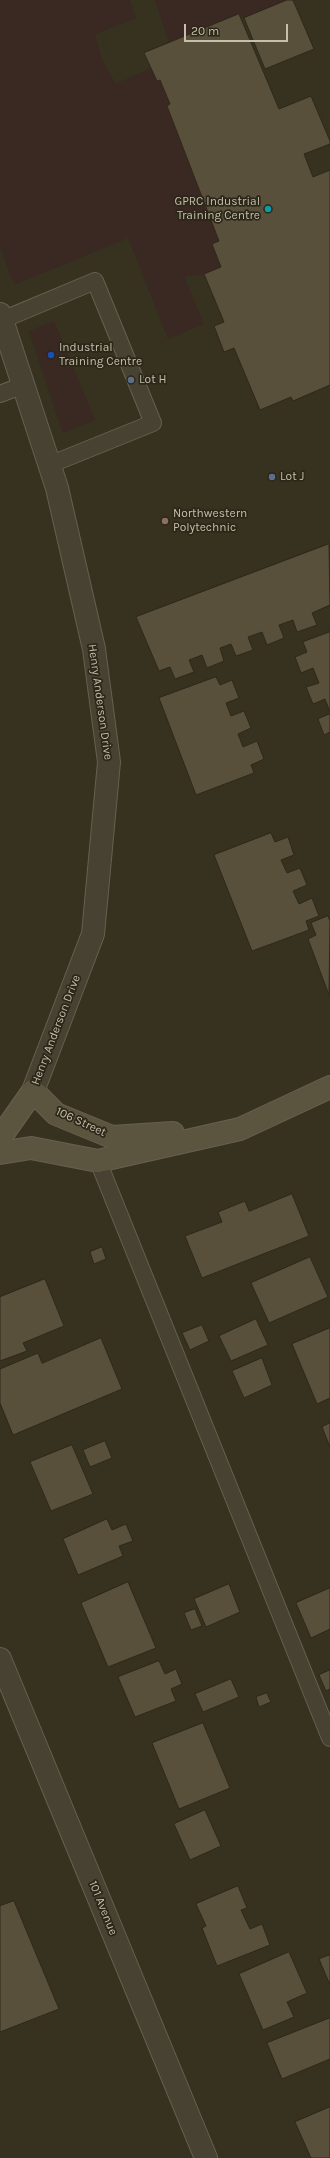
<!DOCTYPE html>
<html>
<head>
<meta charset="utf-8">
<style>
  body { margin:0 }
  #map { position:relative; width:330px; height:2158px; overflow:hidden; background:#37311f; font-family:Karla,sans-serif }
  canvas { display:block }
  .scale { position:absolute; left:184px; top:24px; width:104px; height:18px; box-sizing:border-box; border:2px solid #c5bfac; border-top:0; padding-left:5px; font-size:12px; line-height:14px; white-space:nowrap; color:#c5bfac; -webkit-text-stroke:3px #2c2718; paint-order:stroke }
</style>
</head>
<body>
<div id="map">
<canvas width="330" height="2158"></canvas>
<div class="scale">20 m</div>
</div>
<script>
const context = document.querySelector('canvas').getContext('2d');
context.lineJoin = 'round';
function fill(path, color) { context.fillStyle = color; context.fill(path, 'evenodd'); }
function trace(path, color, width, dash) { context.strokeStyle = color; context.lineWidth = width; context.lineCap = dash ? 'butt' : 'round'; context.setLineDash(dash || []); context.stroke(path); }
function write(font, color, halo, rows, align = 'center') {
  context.font = font + ' Karla,sans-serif'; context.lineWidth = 3.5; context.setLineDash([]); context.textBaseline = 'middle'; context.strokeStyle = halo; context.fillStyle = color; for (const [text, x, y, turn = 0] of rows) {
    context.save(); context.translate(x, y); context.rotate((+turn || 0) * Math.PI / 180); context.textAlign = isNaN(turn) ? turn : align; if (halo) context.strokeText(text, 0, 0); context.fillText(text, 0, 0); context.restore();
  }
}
fill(new Path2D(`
  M 0,0 L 130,0 L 136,18 L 95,34 L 102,60 L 116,84 L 151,68 L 157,81 L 160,80 L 170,104 L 167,106 L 219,241 L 212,244 L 221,267 L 204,274 L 184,277 L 204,324 L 168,339 L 128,238 L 16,284 L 12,280 L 0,246 Z
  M 155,0 L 287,0 L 244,18 L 239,14 L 169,43 Z
  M 54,321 L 95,420 L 63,433 L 29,331 Z`), '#3a2823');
const building = new Path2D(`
  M 287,0 L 293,0 L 314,49 L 265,69 L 244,18 Z
  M 239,14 L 279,109 L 311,96 L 330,141 L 330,144 L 304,154 L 313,177 L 330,170 L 330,385 L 293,401 L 291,397 L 260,410 L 234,348 L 224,352 L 214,326 L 224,322 L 204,274 L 221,267 L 212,244 L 219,241 L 167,106 L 170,104 L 160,80 L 157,81 L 144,53 Z
  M 329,544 L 330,605 L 312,613 L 317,625 L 297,632 L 293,620 L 279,625 L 284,638 L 267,645 L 262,632 L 248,637 L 253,650 L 236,656 L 231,644 L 220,648 L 224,661 L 207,668 L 202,655 L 189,660 L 194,672 L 175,679 L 170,667 L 159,671 L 136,617 Z
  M 330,632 L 330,712 L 325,699 L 313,704 L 306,687 L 319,683 L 313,668 L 301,673 L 295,657 L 307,652 L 303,642 Z
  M 216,677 L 220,685 L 232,680 L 239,698 L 226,703 L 231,716 L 244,711 L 251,728 L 238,734 L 243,747 L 257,741 L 264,759 L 251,765 L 254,773 L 196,795 L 159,698 Z
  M 330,714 L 330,732 L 324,735 L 318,719 Z
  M 271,833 L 275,842 L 288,837 L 294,855 L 281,860 L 287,873 L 300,868 L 307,885 L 293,891 L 299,904 L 312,898 L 319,916 L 306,921 L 309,930 L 252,951 L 214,855 Z
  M 328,916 L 330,921 L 329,995 L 308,939 L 316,935 L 311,923 Z
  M 292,1194 L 309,1236 L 202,1278 L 185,1236 L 222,1222 L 218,1212 L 245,1201 L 249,1211 Z
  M 102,1247 L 106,1259 L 94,1264 L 90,1252 Z
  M 310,1257 L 328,1297 L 269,1323 L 251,1283 Z
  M 45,1279 L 64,1326 L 23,1343 L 27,1351 L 0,1361 L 0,1297 Z
  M 256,1319 L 268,1345 L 231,1361 L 219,1336 Z
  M 202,1325 L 209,1341 L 190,1350 L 182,1333 Z
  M 330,1328 L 330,1398 L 317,1404 L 292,1344 Z
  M 101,1338 L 122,1389 L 13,1435 L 0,1403 L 0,1369 L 38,1353 L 42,1363 Z
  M 262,1358 L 272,1385 L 244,1398 L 232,1371 Z
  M 330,1423 L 330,1447 L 322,1427 Z
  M 105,1441 L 112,1458 L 90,1467 L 83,1450 Z
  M 72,1445 L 93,1494 L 51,1511 L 30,1462 Z
  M 107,1519 L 112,1530 L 126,1524 L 133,1541 L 119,1546 L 123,1556 L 78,1575 L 63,1539 Z
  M 128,1582 L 156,1648 L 108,1667 L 81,1603 Z
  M 229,1584 L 240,1612 L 206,1627 L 194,1599 Z
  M 330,1588 L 330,1629 L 311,1638 L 296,1603 Z
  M 195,1609 L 202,1626 L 191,1630 L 184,1613 Z
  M 159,1661 L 165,1674 L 176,1669 L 182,1684 L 171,1689 L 176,1701 L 135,1717 L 118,1677 Z
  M 330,1670 L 330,1689 L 326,1691 L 319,1675 Z
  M 231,1679 L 239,1697 L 203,1712 L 195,1694 Z
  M 267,1693 L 271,1702 L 259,1707 L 256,1697 Z
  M 203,1723 L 230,1788 L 179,1809 L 152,1743 Z
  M 205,1810 L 221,1846 L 190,1860 L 174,1824 Z
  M 238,1886 L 247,1908 L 241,1910 L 250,1929 L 262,1924 L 270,1945 L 217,1966 L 202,1928 L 206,1926 L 196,1904 Z
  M 14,1901 L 59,2009 L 0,2032 L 0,1906 Z
  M 289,1952 L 307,1993 L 287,2002 L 294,2017 L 263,2030 L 239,1974 Z
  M 330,1955 L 330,1985 L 319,1959 Z
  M 330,2018 L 330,2059 L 282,2079 L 267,2043 Z
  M 330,2107 L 330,2158 L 311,2158 L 295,2122 Z`);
fill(building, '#58503a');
trace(building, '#2e291a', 1);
const lane = new Path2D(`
  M 2,320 L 95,281 L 153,423 L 49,465
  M 0,394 L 23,385
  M 98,1161 L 330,1738`);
const street = new Path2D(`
  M 0,314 L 57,488 L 94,649 L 109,762 L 93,934 L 33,1091
  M 0,1659 L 206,2158`);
const secondary = new Path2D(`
  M 0,1138 L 33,1091 L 56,1114 L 112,1137 L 173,1133
  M 0,1153 L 31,1148 L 98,1161 L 240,1129 L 330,1087`);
trace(lane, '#666050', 18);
trace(street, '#666050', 24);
trace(secondary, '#666050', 24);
trace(lane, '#484232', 16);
trace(street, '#484232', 22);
trace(secondary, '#5b5540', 22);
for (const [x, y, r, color] of [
  [268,209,4,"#0f9aa8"],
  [51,355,4,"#1a4fb4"],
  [131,380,4,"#5c6f8a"],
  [272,477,4,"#5c6f8a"],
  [165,521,4,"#8d6e63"]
]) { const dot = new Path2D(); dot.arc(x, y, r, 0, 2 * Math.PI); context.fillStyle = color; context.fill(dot); trace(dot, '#2c2718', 1.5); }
write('12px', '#c5bfac', '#2c2718', [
  ["GPRC Industrial",260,202,"right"],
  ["Training Centre",260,216,"right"],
  ["Industrial",59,348],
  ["Training Centre",59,362],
  ["Lot H",139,380],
  ["Lot J",280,477],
  ["Northwestern",173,514],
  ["Polytechnic",173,528]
], 'left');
write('12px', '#c5bfac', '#2c2718', [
  ["Henry Anderson Drive",100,702,82],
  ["Henry Anderson Drive",56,1030,-69],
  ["106 Street",81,1122,25],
  ["101 Avenue",103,1908,68]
]);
</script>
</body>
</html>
